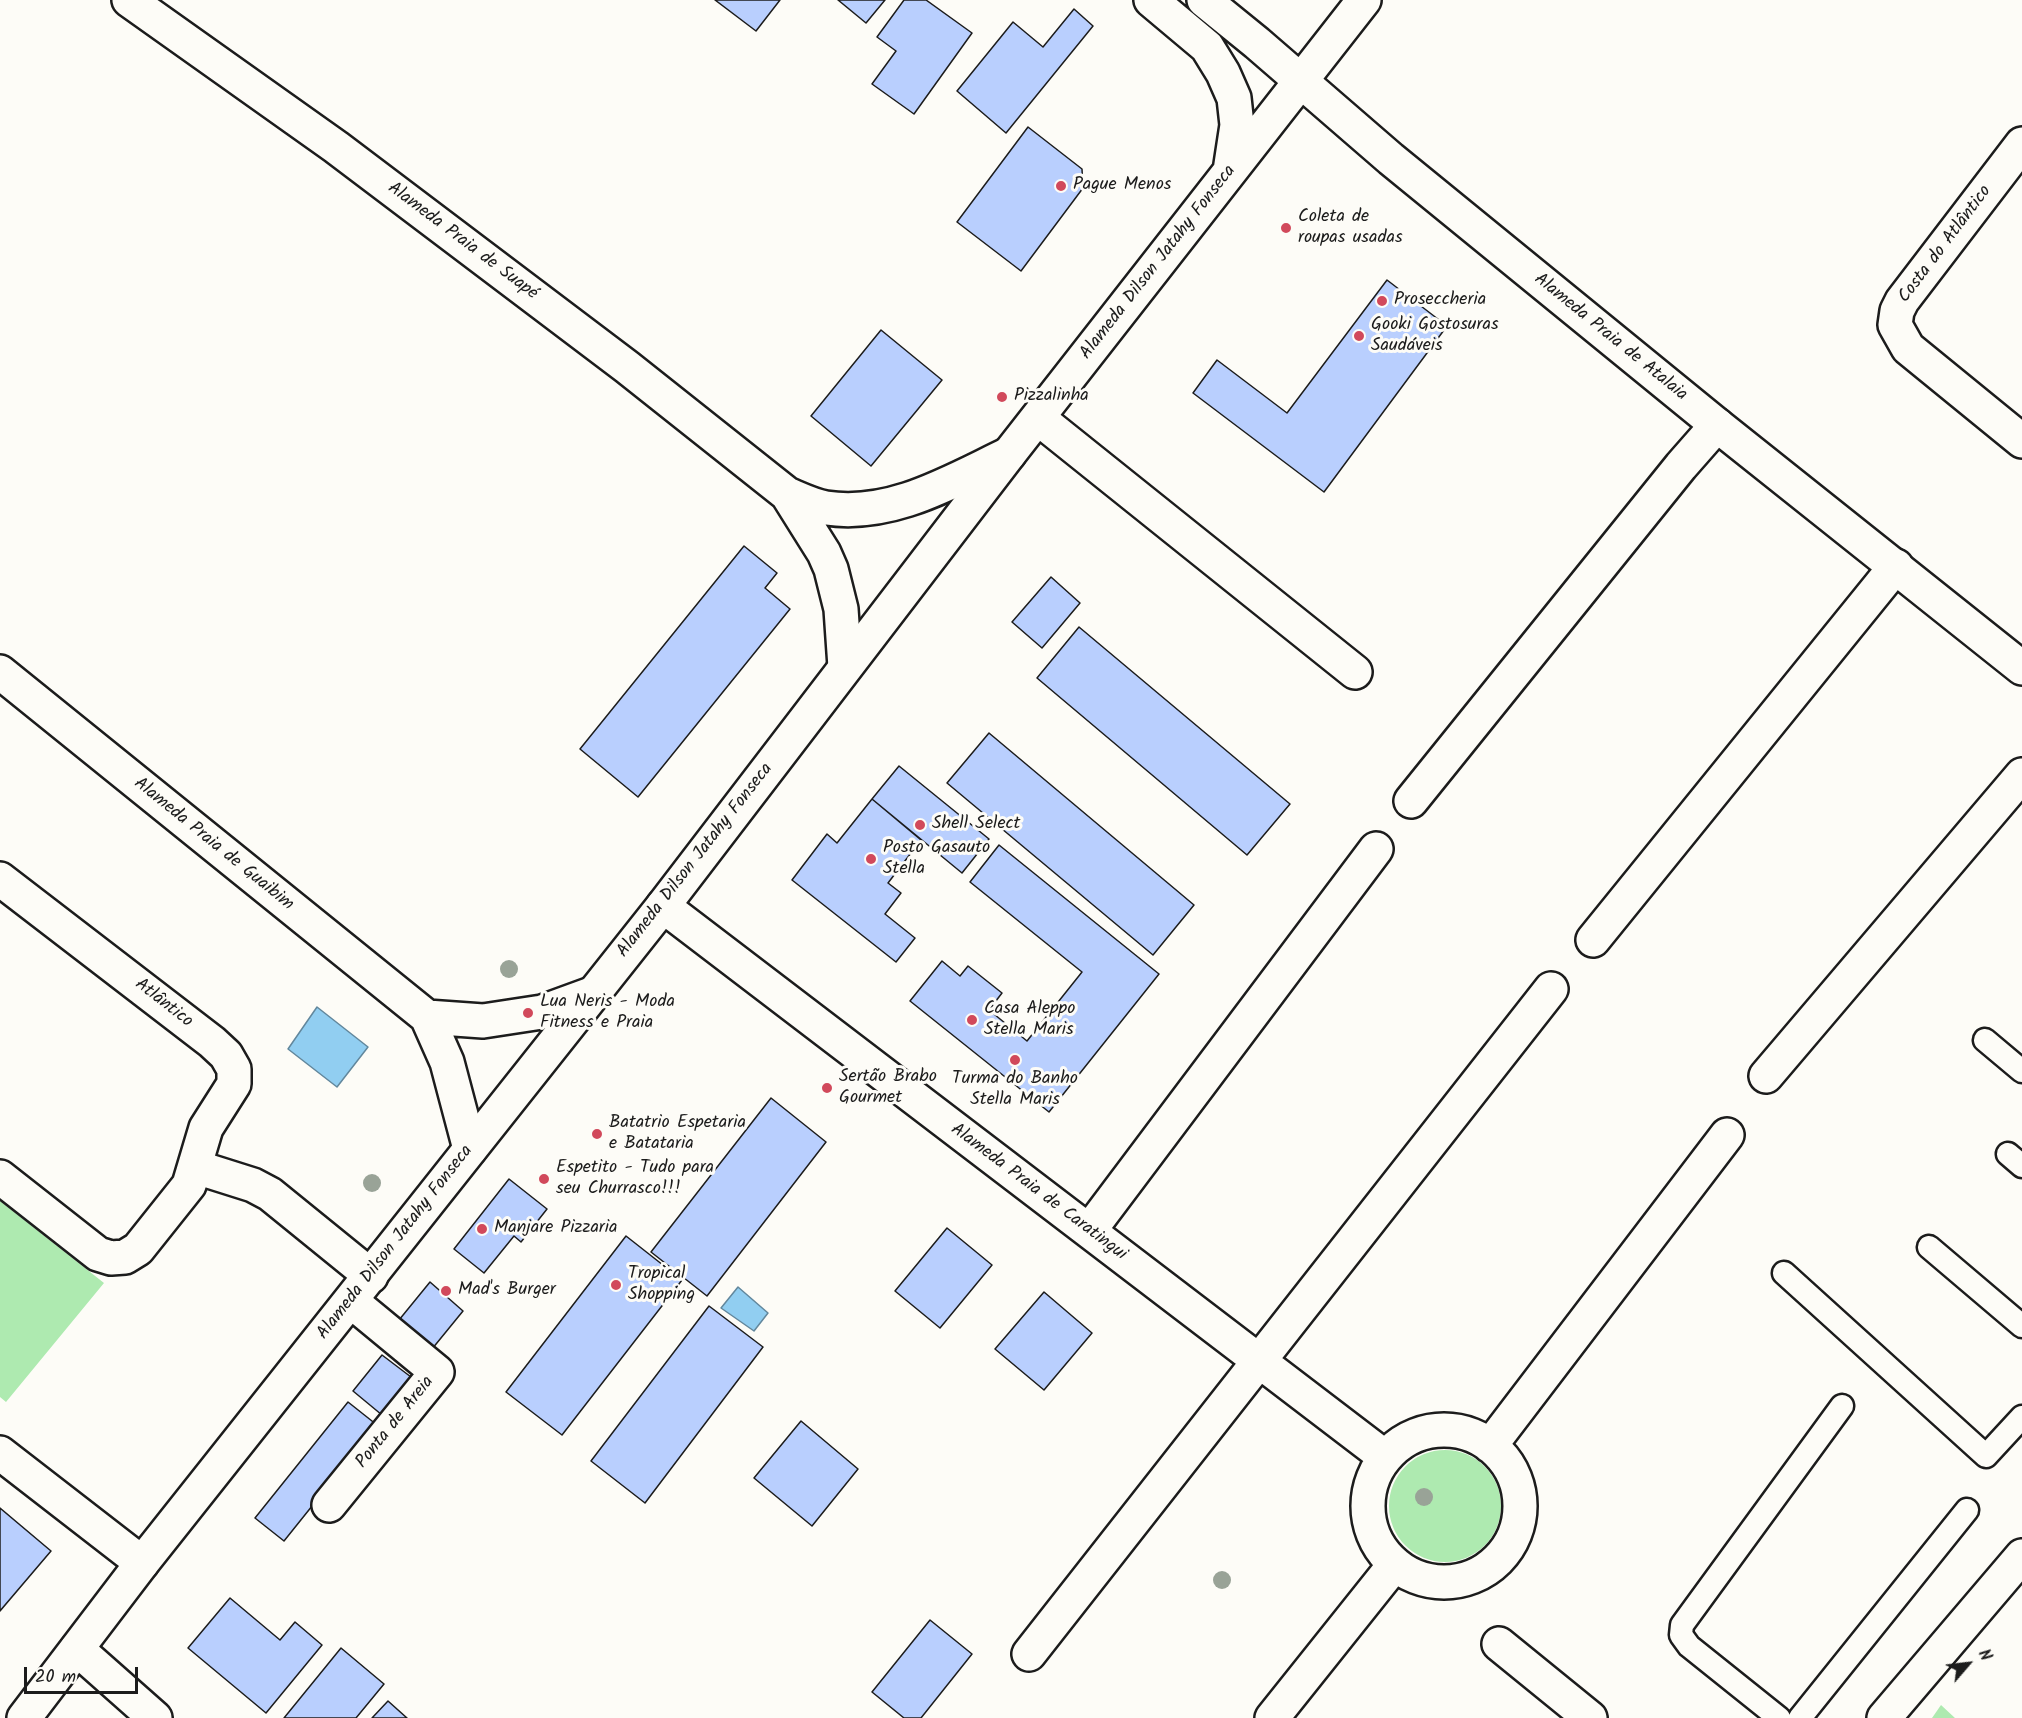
<!DOCTYPE html>
<html>
<head>
<meta charset="utf-8">
<style>
  body { margin:0 }
  #map { position:relative; width:2022px; height:1718px; overflow:hidden; background:#fdfcf7; font-family:Kalam,sans-serif }
  canvas { display:block }
  .north { position:absolute; left:1938px; top:1634px; width:60px; height:60px; -webkit-text-stroke:4px #fdfcf7; paint-order:stroke; rotate:62deg; font-size:16px; font-weight:700; line-height:24px; text-align:center; color:#1c1c1c }
  .north::after { content:''; display:block; margin:auto; width:21px; height:27px; background:#1c1c1c; clip-path:polygon(50% 0,100% 100%,50% 72%,0 100%) }
  .scale { position:absolute; left:24px; top:1667px; width:114px; height:27px; box-sizing:border-box; border:3px solid #1c1c1c; border-top:0; padding-left:8px; font-size:18px; line-height:21px; white-space:nowrap; color:#1c1c1c; -webkit-text-stroke:4px #fdfcf7; paint-order:stroke }
</style>
</head>
<body>
<div id="map">
<canvas width="2022" height="1718"></canvas>
<div class="north">N</div>
<div class="scale">20 m</div>
</div>
<script>
const context = document.querySelector('canvas').getContext('2d');
context.lineJoin = 'round';
function fill(path, color) { context.fillStyle = color; context.fill(path, 'evenodd'); }
function trace(path, color, width, dash) { context.strokeStyle = color; context.lineWidth = width; context.lineCap = dash ? 'butt' : 'round'; context.setLineDash(dash || []); context.stroke(path); }
function write(font, color, halo, rows, align = 'center') {
  context.font = font + ' Kalam,sans-serif'; context.lineWidth = 6; context.setLineDash([]); context.textBaseline = 'middle'; context.strokeStyle = halo; context.fillStyle = color; for (const [text, x, y, turn = 0] of rows) {
    context.save(); context.translate(x, y); context.rotate((+turn || 0) * Math.PI / 180); context.textAlign = isNaN(turn) ? turn : align; if (halo) context.strokeText(text, 0, 0); context.fillText(text, 0, 0); context.restore();
  }
}
fill(new Path2D(`
  M 0,1201 L 104,1283 L 6,1402 L 0,1397 Z
  M1389 1506a56 56 0 1 1 112 0a56 56 0 1 1-112 0Z
  M 1941,1705 L 1955,1718 L 1932,1718 Z`), '#aeeab0');
const water = new Path2D(`
  M 317,1007 L 368,1047 L 337,1087 L 288,1049 Z
  M 738,1287 L 768,1313 L 754,1331 L 721,1308 Z`);
fill(water, '#91cef1');
trace(water, '#62879c', 1.5);
const building = new Path2D(`
  M 715,0 L 780,0 L 756,31 Z
  M 838,0 L 885,0 L 866,23 Z
  M 904,0 L 926,0 L 972,33 L 914,114 L 872,84 L 896,51 L 877,37 Z
  M 1074,9 L 1093,26 L 1006,133 L 957,91 L 1013,22 L 1043,47 Z
  M 1028,127 L 1082,169 L 1083,188 L 1021,271 L 957,222 Z
  M 1387,280 L 1447,326 L 1324,492 L 1193,393 L 1217,360 L 1287,413 Z
  M 881,330 L 942,380 L 871,466 L 811,416 Z
  M 744,546 L 777,573 L 765,588 L 790,609 L 638,797 L 580,749 Z
  M 1051,577 L 1080,603 L 1042,648 L 1012,622 Z
  M 1079,627 L 1290,804 L 1247,855 L 1037,678 Z
  M 989,733 L 1194,905 L 1153,955 L 947,783 Z
  M 899,766 L 989,839 L 962,873 L 872,799 Z
  M 872,799 L 921,840 L 888,883 L 901,893 L 885,914 L 915,938 L 896,962 L 792,880 L 827,834 L 837,843 Z
  M 999,845 L 1159,974 L 1049,1112 L 910,1001 L 942,961 L 960,976 L 968,966 L 1002,993 L 989,1010 L 1027,1041 L 1082,972 L 970,882 Z
  M 771,1098 L 826,1142 L 707,1296 L 651,1252 Z
  M 509,1179 L 547,1209 L 521,1242 L 514,1236 L 484,1273 L 454,1249 Z
  M 947,1228 L 992,1265 L 940,1328 L 895,1291 Z
  M 626,1236 L 682,1280 L 562,1435 L 506,1392 Z
  M 430,1282 L 463,1311 L 432,1349 L 399,1320 Z
  M 1044,1292 L 1092,1333 L 1044,1390 L 995,1349 Z
  M 709,1306 L 763,1347 L 645,1503 L 591,1461 Z
  M 382,1355 L 411,1377 L 382,1415 L 353,1391 Z
  M 348,1402 L 377,1425 L 284,1541 L 255,1518 Z
  M 801,1421 L 858,1469 L 812,1526 L 754,1478 Z
  M 0,1508 L 51,1551 L 0,1611 Z
  M 230,1598 L 280,1640 L 295,1622 L 322,1645 L 266,1713 L 188,1648 Z
  M 930,1620 L 972,1654 L 921,1718 L 904,1718 L 872,1692 Z
  M 341,1648 L 384,1684 L 356,1718 L 284,1718 Z
  M 388,1701 L 407,1718 L 372,1718 Z`);
fill(building, '#b9cffe');
trace(building, '#1c1c1c', 1.5);
const lane = new Path2D(`
  M 1985,1040 L 2022,1071
  M 2008,1154 L 2022,1166
  M 1929,1247 L 2022,1326
  M 1784,1273 L 1986,1456 L 2022,1417
  M 1779,1718 L 1689,1646 L 1681,1635 L 1682,1625 L 1842,1406
  M 1800,1718 L 1967,1510`);
const street = new Path2D(`
  M 129,0 L 336,147 L 627,367 L 787,494 L 824,553 L 831,569 L 841,609 L 845,667
  M 2022,144 L 1902,301 L 1897,311 L 1895,325 L 1908,348 L 2022,441
  M 1038,418 L 1355,672
  M 787,494 C 799,499 813,506 826,508 C 892,518 952,481 1009,454
  M 0,672 L 427,1017 L 447,1062 L 470,1149
  M 1411,801 L 1681,466 L 1717,425
  M 0,879 L 212,1042 L 226,1055 L 234,1069 L 234,1084 L 206,1128 L 189,1185 L 138,1249 L 125,1257 L 111,1258 L 98,1254 L 0,1177
  M 663,906 L 1385,1457
  M 1593,940 L 1896,566
  M 427,1017 L 483,1021 L 542,1012 L 594,993
  M 1766,1076 L 2022,775
  M 196,1167 L 253,1185 L 270,1194 L 371,1276
  M 1089,1231 L 1376,849
  M1368 1506a76 76 0 1 1 152 0a76 76 0 1 1-152 0Z
  M 1490,1446 L 1727,1135
  M 0,1453 L 142,1563
  M 329,1505 L 437,1372 L 351,1301
  M 1499,1644 L 1590,1718
  M 77,1649 L 155,1718
  M 1029,1654 L 1551,989
  M 1272,1718 L 1395,1564`);
const secondary = new Path2D(`
  M 1151,0 L 1207,47 L 1223,73 L 1234,98 L 1237,125 L 1230,171
  M 1204,0 L 1257,43 L 1391,159 L 1717,425 L 2022,668
  M 24,1718 L 142,1563 L 663,906 L 1009,454 L 1364,0
  M 1884,1718 L 2022,1556`);
trace(lane, '#1c1c1c', 27);
trace(street, '#1c1c1c', 38);
trace(secondary, '#1c1c1c', 38);
trace(lane, '#fdfcf7', 22);
trace(street, '#fdfcf7', 33);
trace(secondary, '#fdfcf7', 33);
context.fillStyle = '#99a397';
for (const [x, y] of [
  [509,969],
  [372,1183],
  [1424,1497],
  [1222,1580]
]) { context.beginPath(); context.arc(x, y, 9, 0, 2 * Math.PI); context.fill(); }
for (const [x, y, r, color] of [
  [1061,186,6,"#d1495b"],
  [1286,228,6,"#d1495b"],
  [1382,301,6,"#d1495b"],
  [1359,336,6,"#d1495b"],
  [1002,397,6,"#d1495b"],
  [920,825,6,"#d1495b"],
  [871,859,6,"#d1495b"],
  [528,1013,6,"#d1495b"],
  [972,1020,6,"#d1495b"],
  [1015,1060,6,"#d1495b"],
  [827,1088,6,"#d1495b"],
  [597,1134,6,"#d1495b"],
  [544,1179,6,"#d1495b"],
  [482,1229,6,"#d1495b"],
  [616,1285,6,"#d1495b"],
  [446,1291,6,"#d1495b"]
]) { const dot = new Path2D(); dot.arc(x, y, r, 0, 2 * Math.PI); context.fillStyle = color; context.fill(dot); trace(dot, '#fdfcf7', 2); }
write('18px', '#1c1c1c', '#fdfcf7', [
  ["Pague Menos",1073,186],
  ["Coleta de",1298,218],
  ["roupas usadas",1298,239],
  ["Proseccheria",1394,301],
  ["Gooki Gostosuras",1371,326],
  ["Saudáveis",1371,347],
  ["Pizzalinha",1014,397],
  ["Shell Select",932,825],
  ["Posto Gasauto",883,849],
  ["Stella",883,870],
  ["Lua Neris - Moda",540,1003],
  ["Fitness e Praia",540,1024],
  ["Casa Aleppo",984,1010],
  ["Stella Maris",984,1031],
  ["Sertão Brabo",839,1078],
  ["Gourmet",839,1099],
  ["Turma do Banho",1015,1080,"center"],
  ["Stella Maris",1015,1101,"center"],
  ["Batatrio Espetaria",609,1124],
  ["e Batataria",609,1145],
  ["Espetito - Tudo para",556,1169],
  ["seu Churrasco!!!",556,1190],
  ["Manjare Pizzaria",494,1229],
  ["Tropical",628,1275],
  ["Shopping",628,1296],
  ["Mad's Burger",458,1291]
], 'left');
write('18px', '#1c1c1c', '#fdfcf7', [
  ["Alameda Praia de Suapé",462,242,37],
  ["Costa do Atlântico",1946,245,-53],
  ["Alameda Dilson Jatahy Fonseca",1159,263,-52],
  ["Alameda Praia de Atalaia",1610,338,39],
  ["Alameda Praia de Guaibim",213,845,39],
  ["Alameda Dilson Jatahy Fonseca",696,861,-52],
  ["Atlântico",163,1004,38],
  ["Alameda Praia de Caratingui",1038,1193,37],
  ["Alameda Dilson Jatahy Fonseca",396,1243,-52],
  ["Ponta de Areia",396,1423,-51]
]);
</script>
</body>
</html>
